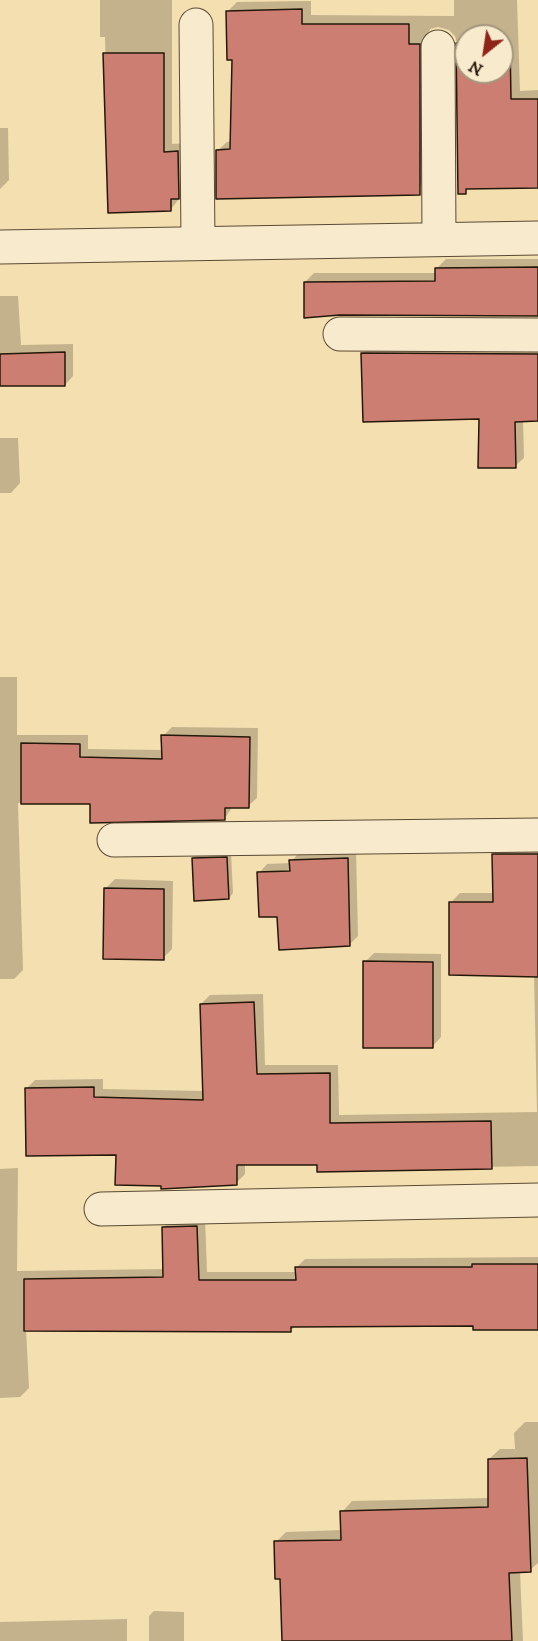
<!DOCTYPE html>
<html>
<head>
<meta charset="utf-8">
<style>
  body { margin:0 }
  #map { position:relative; width:538px; height:1641px; overflow:hidden; background:#f4dfb0; font-family:"IM FELL DW Pica",serif }
  canvas { display:block }
  .north { position:absolute; left:454px; top:24px; width:60px; height:60px; box-sizing:border-box; background:#f8eacc; border:2px solid #a4967e; border-radius:50%; rotate:210deg; font-size:16px; font-weight:700; line-height:24px; text-align:center; color:#25180a }
  .north::after { content:''; display:block; margin:auto; width:21px; height:27px; background:#8f2418; clip-path:polygon(50% 0,100% 100%,50% 72%,0 100%) }
</style>
</head>
<body>
<div id="map">
<canvas width="538" height="1641"></canvas>
<div class="north">N</div>
</div>
<script>
const context = document.querySelector('canvas').getContext('2d');
context.lineJoin = 'round';
function fill(path, color) { context.fillStyle = color; context.fill(path, 'evenodd'); }
function trace(path, color, width, dash) { context.strokeStyle = color; context.lineWidth = width; context.lineCap = dash ? 'butt' : 'round'; context.setLineDash(dash || []); context.stroke(path); }
fill(new Path2D(`
  M 100,0 L 172,0 L 172,144 L 187,143 L 187,189 L 171,209 L 109,211 L 105,37 L 100,37 Z
  M 454,0 L 517,0 L 520,91 L 538,90 L 538,187 L 459,187 L 458,47 L 455,36 L 449,30 L 438,27 L 430,29 L 428,37 L 428,178 L 419,187 L 217,151 L 227,142 L 232,141 L 234,58 L 228,11 L 237,2 L 311,1 L 311,15 L 454,16 ZM 466,36 L 502,36 L 502,72 L 466,72 Z
  M 0,128 L 8,128 L 9,180 L 0,189 Z
  M 446,259 L 538,259 L 538,316 L 305,282 L 314,273 L 437,273 L 437,268 Z
  M 0,296 L 18,296 L 21,345 L 73,344 L 73,376 L 65,385 L 0,384 Z
  M 371,345 L 538,345 L 538,420 L 523,420 L 524,458 L 515,466 L 480,417 L 363,353 Z
  M 0,438 L 18,438 L 20,483 L 11,493 L 0,493 Z
  M 0,677 L 17,677 L 17,735 L 88,735 L 88,749 L 163,750 L 163,736 L 172,727 L 258,728 L 257,798 L 248,806 L 233,806 L 225,818 L 92,803 L 18,803 L 23,970 L 14,979 L 0,979 Z
  M 538,845 L 538,1166 L 318,1170 L 318,1164 L 245,1164 L 245,1174 L 236,1183 L 162,1185 L 26,1089 L 35,1080 L 103,1079 L 103,1089 L 204,1091 L 201,1004 L 210,995 L 263,994 L 265,1065 L 338,1065 L 339,1115 L 537,1112 L 534,975 L 451,902 L 460,893 L 495,893 L 493,855 L 502,846 Z
  M 356,850 L 358,936 L 350,944 L 278,915 L 259,873 L 267,864 L 291,863 L 299,852 Z
  M 231,853 L 233,893 L 229,898 L 193,858 L 198,854 Z
  M 115,879 L 173,881 L 172,949 L 163,958 L 106,888 Z
  M 374,953 L 441,954 L 441,1037 L 432,1047 L 365,962 Z
  M 18,1168 L 17,1271 L 165,1269 L 164,1227 L 172,1219 L 205,1218 L 207,1272 L 296,1272 L 296,1268 L 305,1259 L 538,1257 L 538,1328 L 474,1325 L 296,1326 L 290,1331 L 26,1329 L 29,1388 L 20,1397 L 0,1398 L 0,1169 Z
  M 525,1422 L 538,1422 L 538,1563 L 530,1570 L 520,1571 L 523,1641 L 283,1641 L 281,1577 L 276,1542 L 286,1532 L 342,1530 L 342,1512 L 352,1501 L 489,1498 L 489,1459 L 500,1449 L 515,1449 L 514,1433 Z
  M 154,1611 L 184,1612 L 184,1641 L 149,1641 L 149,1616 Z
  M 127,1619 L 127,1641 L 0,1641 L 0,1622 Z`), '#0003');
const building = new Path2D(`
  M 302,9 L 302,24 L 409,24 L 409,44 L 420,44 L 420,195 L 216,199 L 216,150 L 230,149 L 232,60 L 227,60 L 226,11 Z
  M 502,42 L 510,42 L 511,99 L 538,99 L 538,188 L 466,189 L 466,194 L 458,194 L 456,43 L 466,43 L 466,72 L 502,72 Z
  M 103,53 L 164,53 L 164,152 L 178,151 L 179,199 L 171,199 L 171,211 L 108,213 Z
  M 538,267 L 538,316 L 340,315 L 304,318 L 304,282 L 435,281 L 435,268 Z
  M 65,352 L 65,386 L 0,386 L 0,354 Z
  M 361,353 L 538,354 L 538,421 L 515,422 L 516,468 L 478,468 L 479,419 L 363,422 Z
  M 161,735 L 250,737 L 249,808 L 225,808 L 225,820 L 90,823 L 90,804 L 21,804 L 21,743 L 80,744 L 80,757 L 162,759 Z
  M 492,854 L 538,854 L 538,977 L 449,975 L 449,902 L 493,902 Z
  M 227,857 L 229,899 L 194,901 L 192,858 Z
  M 348,858 L 350,946 L 279,950 L 277,917 L 259,917 L 257,872 L 290,871 L 289,860 Z
  M 104,888 L 164,889 L 164,960 L 103,959 Z
  M 363,961 L 433,962 L 433,1048 L 363,1048 Z
  M 254,1002 L 257,1074 L 330,1073 L 330,1123 L 491,1121 L 492,1169 L 317,1172 L 317,1165 L 237,1165 L 237,1185 L 161,1189 L 161,1186 L 115,1185 L 116,1155 L 26,1156 L 25,1088 L 94,1087 L 94,1097 L 203,1100 L 200,1004 Z
  M 197,1226 L 199,1280 L 296,1280 L 295,1267 L 472,1267 L 472,1264 L 538,1264 L 538,1330 L 473,1330 L 473,1326 L 291,1327 L 291,1332 L 24,1331 L 24,1279 L 163,1277 L 162,1227 Z
  M 527,1458 L 531,1572 L 509,1573 L 512,1641 L 282,1641 L 280,1579 L 275,1579 L 274,1541 L 341,1540 L 340,1511 L 488,1507 L 488,1459 Z`);
fill(building, '#cb7e71');
trace(building, '#25180a', 1.5);
const minor = new Path2D(`
  M 196,25 L 198,243
  M 438,47 L 439,239
  M 0,247 L 538,238
  M 340,334 L 538,335
  M 114,840 L 538,835
  M 101,1209 L 538,1200`);
trace(minor, '#594a34', 35);
trace(minor, '#f8eacc', 33);
</script>
</body>
</html>
